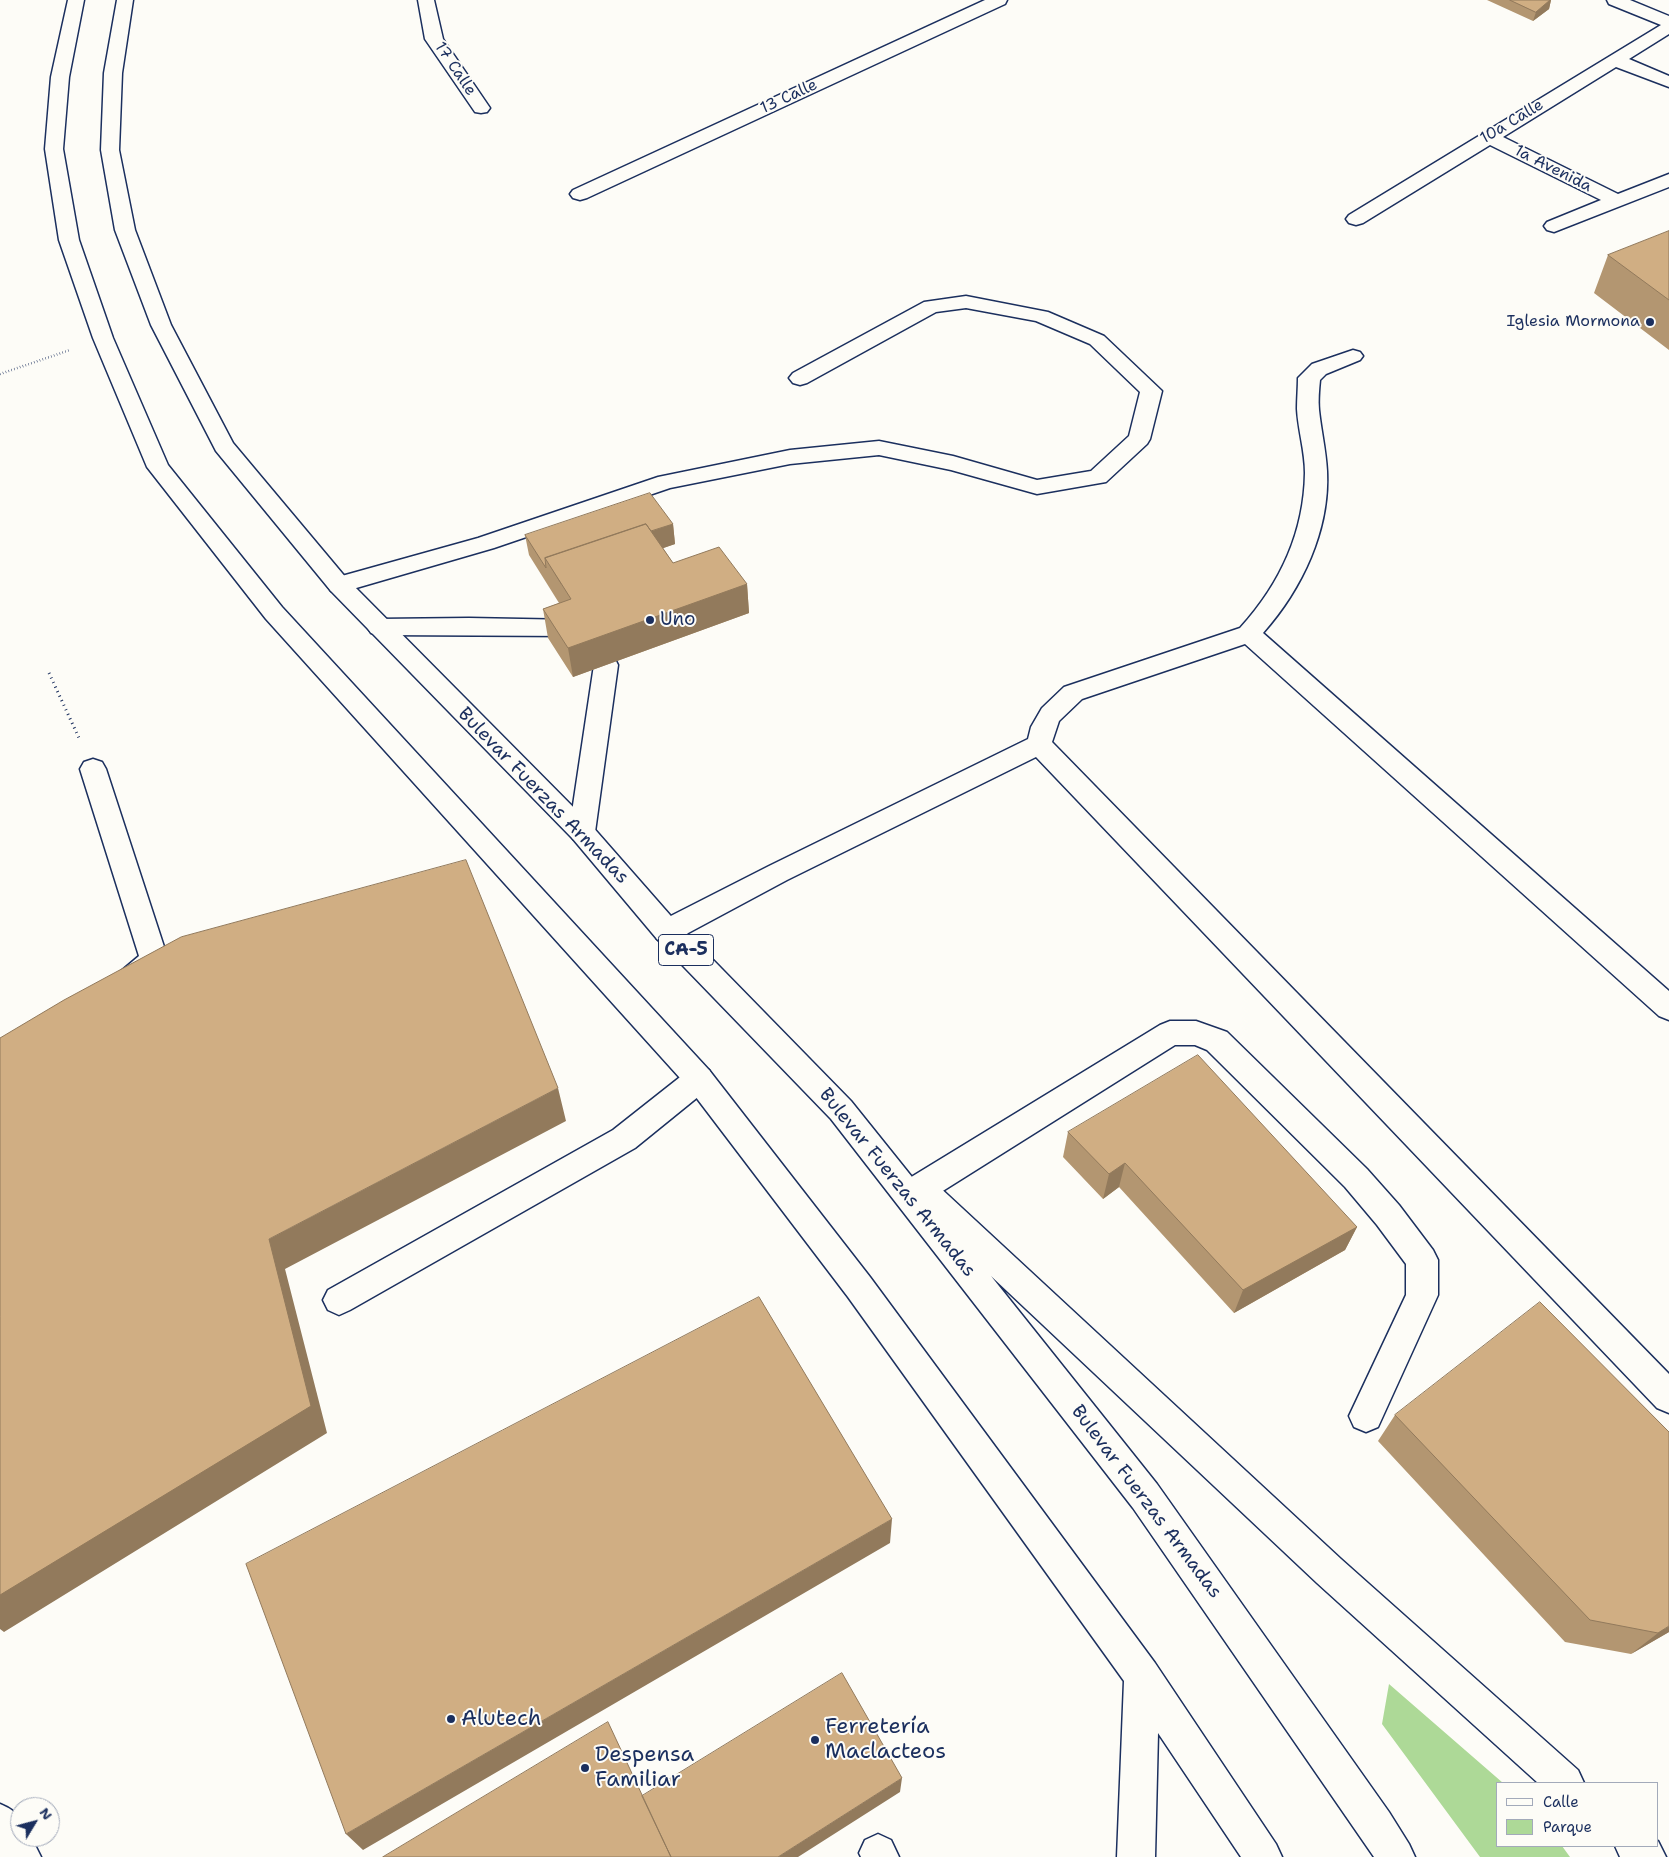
<!DOCTYPE html>
<html>
<head>
<meta charset="utf-8">
<style>
  body { margin:0 }
  #map { position:relative; width:1669px; height:1857px; overflow:hidden; background:#fdfcf7; font-family:"Shantell Sans",sans-serif }
  canvas { display:block }
  .legend { position:absolute; left:1496px; top:1782px; width:162px; height:65px; box-sizing:border-box; background:#fdfcf7; border:1px solid #a3aaba; margin:0; padding:6px 9px; list-style:none; font-size:15px; color:#1b2f5e }
  .legend li { display:flex; align-items:center; gap:10px; height:25px }
  .legend b { width:25px; border:1px solid #a3aaba }
  .north { position:absolute; left:10px; top:1797px; width:50px; height:50px; box-sizing:border-box; background:#fdfcf7; border:1px solid #a3aaba; border-radius:50%; rotate:53deg; font-size:14px; font-weight:700; line-height:20px; text-align:center; color:#1b2f5e }
  .north::after { content:''; display:block; margin:auto; width:18px; height:22px; background:#1b2f5e; clip-path:polygon(50% 0,100% 100%,50% 72%,0 100%) }
</style>
</head>
<body>
<div id="map">
<canvas width="1669" height="1857"></canvas>
<ul class="legend">
<li><b style="height:6px;background:#fdfcf7"></b>Calle</li>
<li><b style="height:14px;background:#add997"></b>Parque</li>
</ul>
<div class="north">N</div>
</div>
<script>
const context = document.querySelector('canvas').getContext('2d');
context.lineJoin = 'round';
function fill(path, color) { context.fillStyle = color; context.fill(path, 'evenodd'); }
function trace(path, color, width, dash) { context.strokeStyle = color; context.lineWidth = width; context.lineCap = dash ? 'butt' : 'round'; context.setLineDash(dash || []); context.stroke(path); }
function write(font, color, halo, rows, align = 'center') {
  context.font = font + ' "Shantell Sans",sans-serif'; context.lineWidth = 4; context.setLineDash([]); context.textBaseline = 'middle'; context.strokeStyle = halo; context.fillStyle = color; for (const [text, x, y, turn = 0] of rows) {
    context.save(); context.translate(x, y); context.rotate((+turn || 0) * Math.PI / 180); context.textAlign = isNaN(turn) ? turn : align; if (halo) context.strokeText(text, 0, 0); context.fillText(text, 0, 0); context.restore();
  }
}
fill(new Path2D(`
  M 1389,1684 L 1503,1783 L 1498,1783 L 1498,1846 L 1562,1846 L 1570,1857 L 1480,1857 L 1382,1724 Z`), '#add997');
const minor = new Path2D(`
  M 418,0 L 434,0 L 443,39 L 490,108 L 487,112 L 481,113 L 475,112 L 425,39 Z
  M 985,0 L 1007,0 L 1005,4 L 587,198 L 580,200 L 573,198 L 570,194 L 573,190 Z
  M 1607,0 L 1630,0 L 1669,16 L 1669,34 L 1629,59 L 1669,76 L 1669,87 L 1616,67 L 1503,137 L 1618,194 L 1669,174 L 1669,187 L 1554,232 L 1547,230 L 1544,226 L 1547,222 L 1601,200 L 1490,145 L 1363,223 L 1356,225 L 1349,223 L 1346,219 L 1349,215 L 1661,25 L 1609,4 Z
  M 966,296 L 1048,312 L 1104,336 L 1162,391 L 1150,439 L 1147,444 L 1106,482 L 1037,494 L 951,470 L 879,455 L 790,464 L 670,488 L 494,548 L 339,593 L 331,591 L 327,585 L 331,579 L 478,538 L 658,477 L 790,450 L 879,441 L 953,456 L 1037,480 L 1091,471 L 1129,436 L 1140,392 L 1090,344 L 1036,321 L 966,308 L 936,312 L 807,383 L 800,385 L 793,383 L 789,378 L 793,373 L 924,302 Z
  M 1353,350 L 1360,352 L 1363,356 L 1360,360 L 1326,374 L 1320,380 C 1319,390 1318,400 1319,410 C 1321,430 1326,450 1327,471 C 1330,530 1302,589 1263,633 L 1669,991 L 1669,1020 L 1659,1016 L 1245,644 L 1082,699 L 1059,721 L 1052,742 L 1669,1374 L 1669,1413 L 1657,1408 L 1036,757 L 787,880 L 677,939 L 667,942 L 657,939 L 653,931 L 657,923 L 769,866 L 1028,739 L 1031,727 L 1042,708 L 1064,687 L 1240,628 C 1280,584 1304,533 1305,473 C 1305,451 1298,430 1297,409 C 1297,398 1298,388 1298,378 L 1312,364 Z
  M 469,618 L 575,620 L 584,622 L 587,628 L 584,634 L 575,636 L 379,635 L 371,633 L 367,627 L 371,621 L 379,619 Z
  M 606,656 L 615,659 L 618,665 L 595,832 L 591,839 L 582,842 L 573,839 L 569,832 L 594,665 L 597,659 Z
  M 93,759 L 102,762 L 106,769 L 168,959 C 162,970 145,989 132,991 C 128,991 124,989 120,988 L 116,980 L 120,972 L 139,956 L 80,769 L 84,762 Z
  M 1170,1021 L 1196,1021 L 1227,1032 L 1367,1169 L 1399,1205 L 1433,1250 L 1438,1260 L 1438,1295 L 1378,1427 L 1366,1432 L 1354,1427 L 1349,1416 L 1406,1295 L 1406,1264 L 1377,1225 L 1345,1187 L 1207,1050 L 1195,1045 L 1175,1045 L 930,1199 L 919,1203 L 908,1199 L 904,1189 L 908,1179 L 1160,1025 Z
  M 699,1067 L 709,1070 L 714,1079 L 709,1088 L 635,1148 L 350,1310 L 339,1315 L 328,1310 L 323,1300 L 328,1290 L 613,1130 L 689,1070 Z
  M 0,1804 C 19,1812 20,1817 20,1837 L 31,1837 L 41,1857 L 0,1857 Z
  M 878,1834 L 891,1840 L 899,1857 L 861,1857 L 859,1853 L 865,1840 Z`);
const highway = new Path2D(`
  M 68,0 L 84,0 L 69,77 L 63,149 L 79,240 L 113,338 L 168,465 L 282,607 L 709,1070 L 870,1277 L 1155,1663 L 1276,1844 L 1282,1857 L 1241,1857 L 1158,1733 L 1155,1857 L 1117,1857 L 1124,1681 L 848,1297 L 689,1088 L 266,619 L 147,467 L 93,338 L 59,240 L 45,149 L 51,77 Z
  M 117,0 L 133,0 L 122,73 L 119,150 L 135,230 L 171,325 L 233,443 L 347,579 L 591,825 L 677,923 L 851,1101 L 916,1182 L 924,1179 L 935,1183 L 1341,1559 L 1578,1770 L 1584,1783 L 1538,1783 L 1317,1583 L 991,1276 L 1157,1484 L 1389,1812 L 1409,1844 L 1415,1857 L 1374,1857 L 1133,1508 L 831,1119 L 657,939 L 573,839 L 331,591 L 216,451 L 151,325 L 115,230 L 101,150 L 104,73 Z
  M 1658,1841 L 1666,1857 L 1620,1857 L 1615,1846 L 1658,1846 Z`);
trace(minor, '#1b2f5e', 3);
trace(highway, '#1b2f5e', 3);
trace(new Path2D(`
  M 0,374 L 70,350`), '#1b2f5e', 2.5, [0.5, 2.5]);
trace(new Path2D(`
  M 49,673 L 79,738`), '#1b2f5e', 3, [1, 4]);
fill(minor, '#fdfcf7');
fill(highway, '#fdfcf7');
fill(new Path2D(`
  M 1487,0 L 1551,0 L 1549,9 L 1533,21 Z
  M 1669,231 L 1669,350 L 1594,293 L 1608,255 Z
  M 673,524 L 675,544 L 663,548 L 673,563 L 747,584 L 749,613 L 573,677 L 548,638 L 543,609 L 559,603 L 529,555 L 525,535 Z
  M 1068,1132 L 1357,1227 L 1345,1250 L 1234,1313 L 1119,1187 L 1103,1199 L 1063,1157 Z
  M 1395,1415 L 1669,1632 L 1631,1654 L 1565,1642 L 1378,1441 Z`), '#b39671');
fill(new Path2D(`
  M 1550,0 L 1551,0 L 1549,9 L 1533,21 L 1536,12 Z
  M 673,524 L 675,544 L 561,584 L 550,566 Z
  M 747,584 L 749,613 L 573,677 L 568,648 Z
  M 558,1088 L 566,1121 L 285,1269 L 327,1433 L 4,1632 L 0,1629 L 0,1595 L 269,1239 Z
  M 1125,1163 L 1119,1187 L 1103,1199 L 1109,1174 Z
  M 1357,1227 L 1345,1250 L 1234,1313 L 1243,1290 Z
  M 892,1519 L 890,1543 L 363,1850 L 346,1834 Z
  M 1669,1626 L 1669,1632 L 1631,1654 L 1658,1633 Z
  M 902,1778 L 900,1792 L 798,1857 L 778,1857 Z`), '#927a5c');
const building = new Path2D(`
  M 1510,0 L 1550,0 L 1536,12 Z
  M 1669,231 L 1669,300 L 1608,255 Z
  M 650,493 L 673,524 L 651,531 L 646,524 L 545,558 L 546,568 L 525,535 Z
  M 646,524 L 673,563 L 719,547 L 747,584 L 568,648 L 543,609 L 571,599 L 545,558 Z
  M 466,860 L 558,1088 L 269,1239 L 311,1406 L 0,1595 L 0,1038 L 64,1000 L 181,937 Z
  M 1198,1055 L 1357,1227 L 1243,1290 L 1125,1163 L 1109,1174 L 1068,1132 Z
  M 759,1297 L 892,1519 L 346,1834 L 246,1564 Z
  M 1540,1302 L 1669,1432 L 1669,1626 L 1658,1633 L 1590,1620 L 1395,1415 Z
  M 842,1673 L 902,1778 L 778,1857 L 671,1857 L 642,1796 Z
  M 608,1722 L 671,1857 L 383,1857 Z`);
fill(building, '#d0ae83');
trace(building, '#927a5c', 1);
for (const [x, y, r, color] of [
  [1650,322,5,"#1b2f5e"],
  [650,620,5,"#1b2f5e"],
  [451,1719,5,"#1b2f5e"],
  [815,1740,5,"#1b2f5e"],
  [585,1768,5,"#1b2f5e"]
]) { const dot = new Path2D(); dot.arc(x, y, r, 0, 2 * Math.PI); context.fillStyle = color; context.fill(dot); trace(dot, '#fdfcf7', 2); }
write('16px', '#1b2f5e', '#fdfcf7', [
  ["17 Calle",455,69,56],
  ["13 Calle",789,97,-25],
  ["10a Calle",1512,122,-31],
  ["1a Avenida",1553,169,27]
]);
write('16px', '#1b2f5e', '#fdfcf7', [
  ["Iglesia Mormona",1640,322]
], 'right');
for (const [x, y, w] of [
  [686,950,55]
]) { const box = new Path2D(); box.roundRect(x - w / 2, y - 15.5, w, 31, 4); context.fillStyle = '#fdfcf7'; context.fill(box); trace(box, '#1b2f5e', 1); }
write('bold 18px', '#1b2f5e', null, [
  ["CA-5",686,950]
]);
write('19px', '#1b2f5e', '#fdfcf7', [
  ["Uno",660,620]
], 'left');
write('19px', '#1b2f5e', '#fdfcf7', [
  ["Bulevar Fuerzas Armadas",543,796,46],
  ["Bulevar Fuerzas Armadas",897,1183,51],
  ["Bulevar Fuerzas Armadas",1146,1502,53]
]);
write('22px', '#1b2f5e', '#fdfcf7', [
  ["Alutech",461,1719],
  ["Ferretería",825,1727],
  ["Maclacteos",825,1752],
  ["Despensa",595,1755],
  ["Familiar",595,1780]
], 'left');
</script>
</body>
</html>
